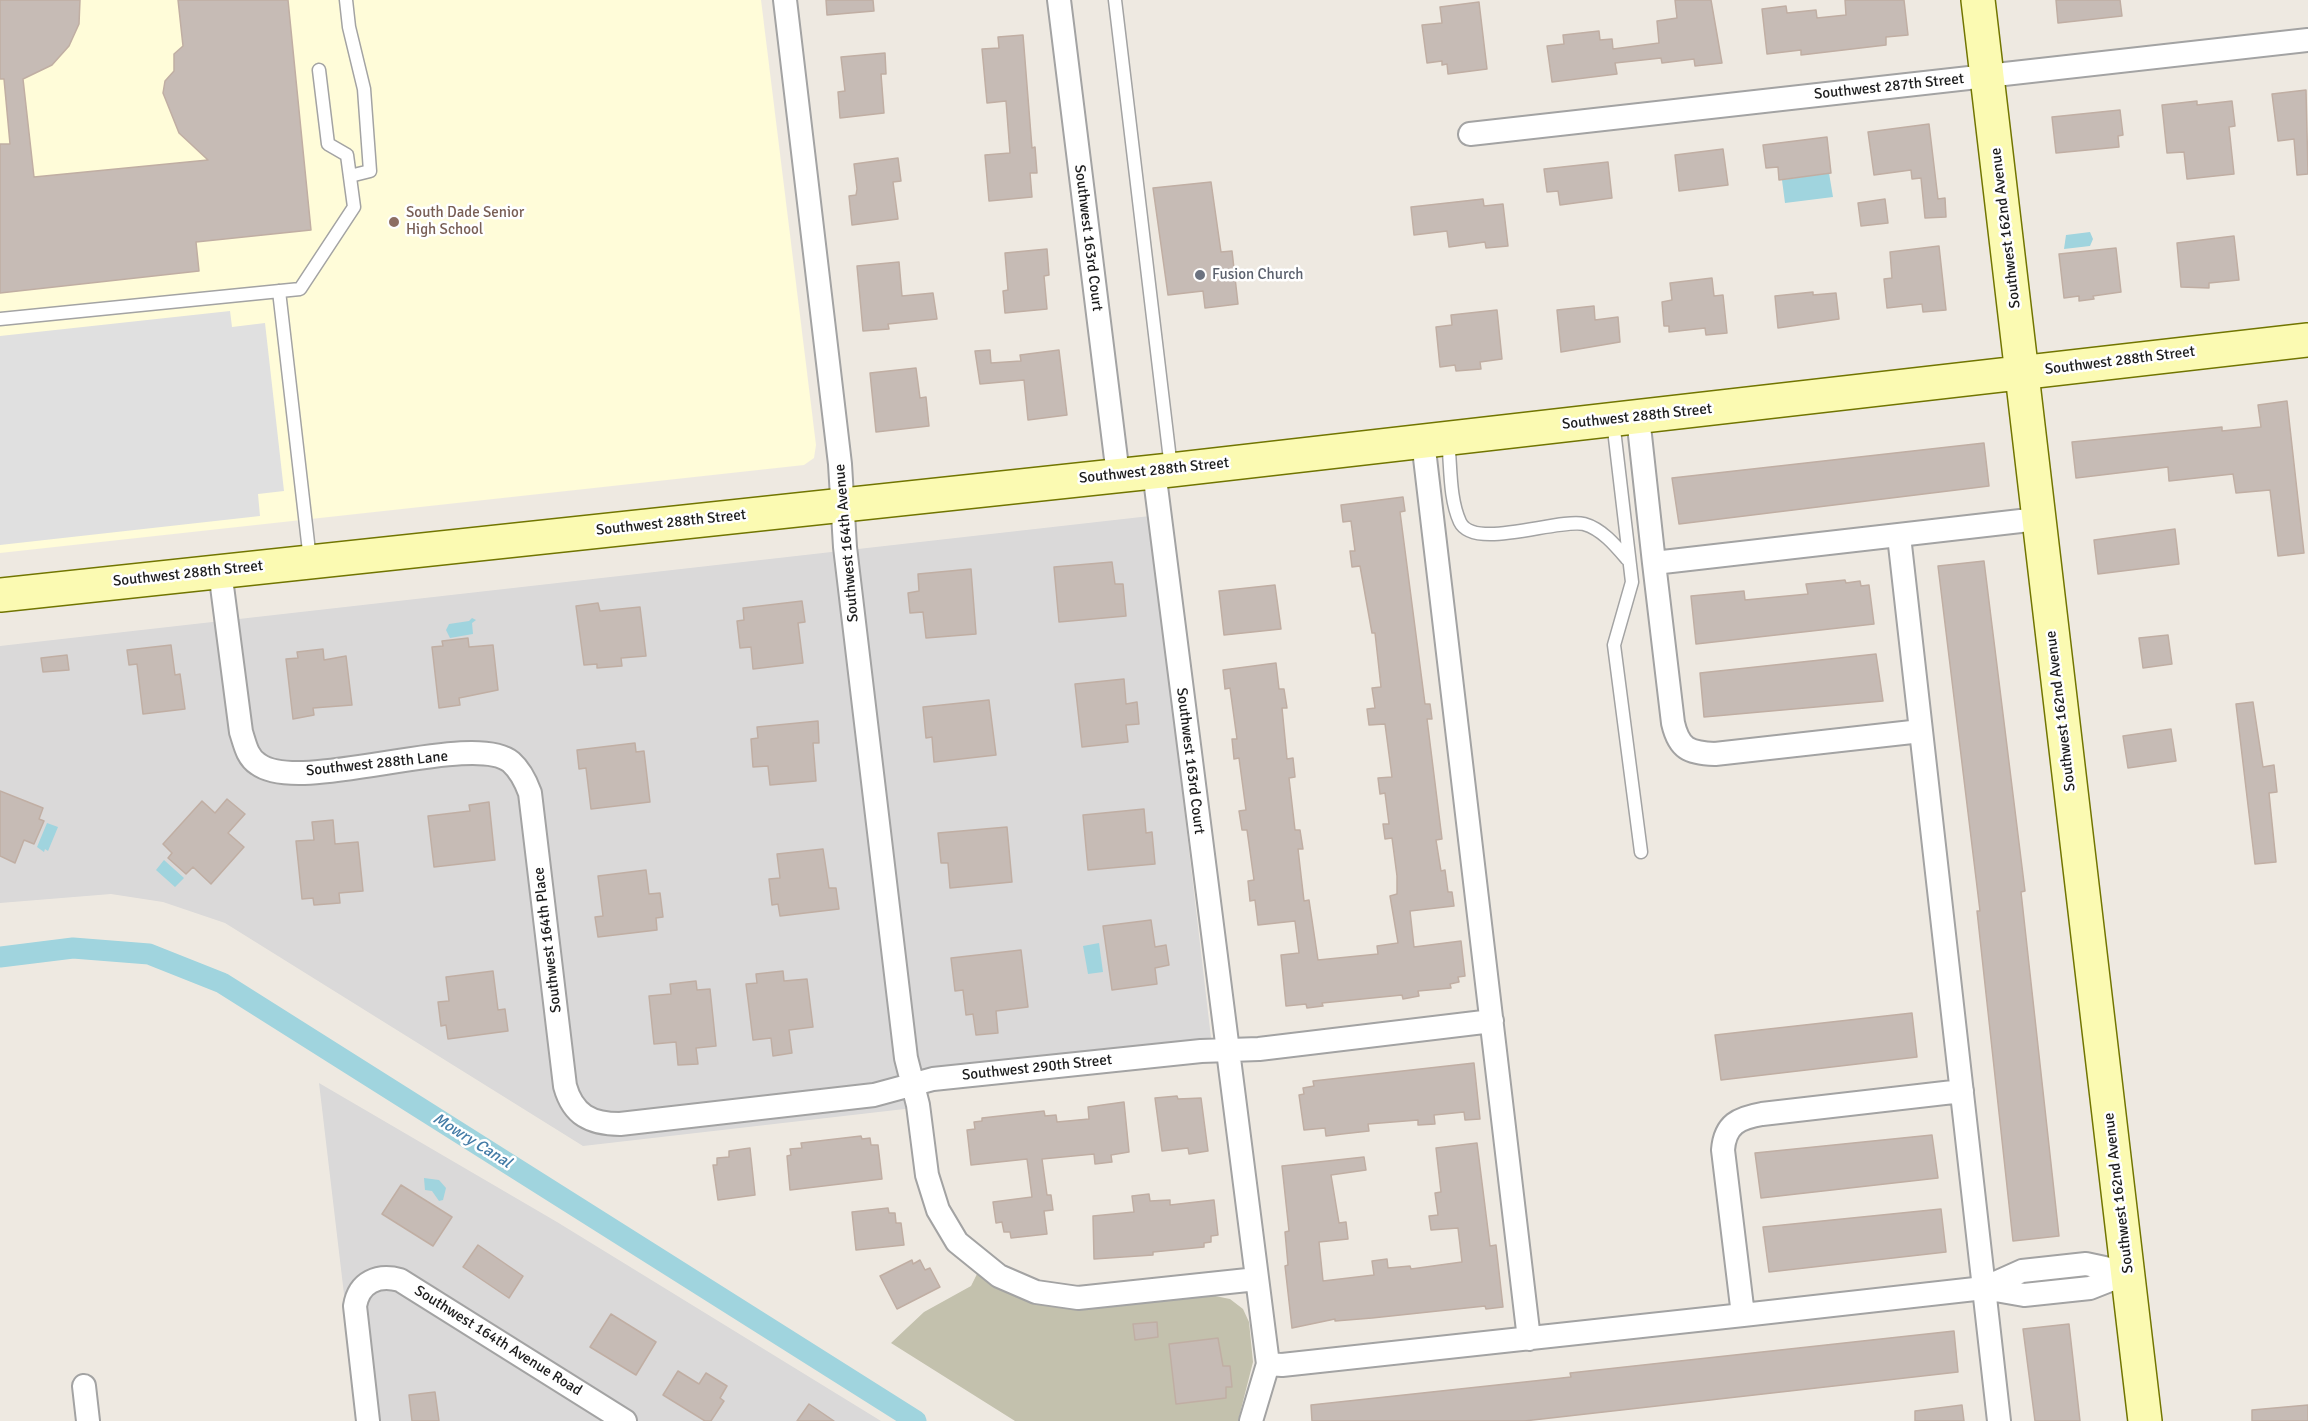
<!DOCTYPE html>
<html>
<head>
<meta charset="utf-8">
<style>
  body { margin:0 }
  canvas { display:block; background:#eee9e1 }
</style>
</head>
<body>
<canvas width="2308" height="1421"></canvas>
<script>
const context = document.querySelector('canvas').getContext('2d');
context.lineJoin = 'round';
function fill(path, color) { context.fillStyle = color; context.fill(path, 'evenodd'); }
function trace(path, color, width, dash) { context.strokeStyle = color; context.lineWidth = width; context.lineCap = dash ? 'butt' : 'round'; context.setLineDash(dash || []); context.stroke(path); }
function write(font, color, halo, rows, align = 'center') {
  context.font = font + ' Signika,sans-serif'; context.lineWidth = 5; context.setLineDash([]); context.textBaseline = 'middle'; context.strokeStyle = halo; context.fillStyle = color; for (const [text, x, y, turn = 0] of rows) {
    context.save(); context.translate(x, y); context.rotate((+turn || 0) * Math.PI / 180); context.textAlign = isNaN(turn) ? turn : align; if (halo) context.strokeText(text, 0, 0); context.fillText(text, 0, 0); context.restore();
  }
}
fill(new Path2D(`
  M 1150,516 L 1213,1055 L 921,1089 L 922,1107 L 583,1146 L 225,923 L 163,902 L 111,894 L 0,903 L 0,646 Z
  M 319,1083 L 557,1222 L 881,1421 L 359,1421 Z`), '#dad9d9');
fill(new Path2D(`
  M 0,0 L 761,0 L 816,445 L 814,458 L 804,465 L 0,553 Z`), '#fffcd9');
fill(new Path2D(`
  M 977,1274 L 1030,1301 L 1072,1309 L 1215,1296 L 1230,1299 L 1243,1309 L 1249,1322 L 1253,1362 L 1238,1421 L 1015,1421 L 891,1343 L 924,1312 L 971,1286 Z`), '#c3c1ad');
fill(new Path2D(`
  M 230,311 L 232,327 L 265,323 L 284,491 L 258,494 L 260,516 L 0,545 L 0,336 Z`), '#e0e0e0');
fill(new Path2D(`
  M 1829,173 L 1833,197 L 1785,203 L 1782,180 Z
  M 2090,232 L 2093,239 L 2090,246 L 2064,249 L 2066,235 Z
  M 472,618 L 476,620 L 472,623 L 473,634 L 450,638 L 446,630 L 449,624 L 469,621 Z
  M 47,823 L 58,827 L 48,851 L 45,849 L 44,852 L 37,847 Z
  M 164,860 L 184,878 L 175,887 L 156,870 Z
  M 1099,943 L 1103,972 L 1088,974 L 1083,946 Z
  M 424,1178 L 439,1180 L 446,1188 L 443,1200 L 439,1201 L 432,1191 L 425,1190 Z`), '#a0d4de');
trace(new Path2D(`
  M 0,957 L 73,948 L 149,954 L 222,983 L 916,1421`), '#a0d4de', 21);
const building = new Path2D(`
  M 0,0 L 80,0 L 79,24 L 69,46 L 52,65 L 23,79 L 34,177 L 208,160 L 179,133 L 163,93 L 165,81 L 174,71 L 174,54 L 183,46 L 178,0 L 288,0 L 311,230 L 196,242 L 199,271 L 0,293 L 0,144 L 10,144 L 4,79 L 0,79 Z
  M 826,0 L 873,0 L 874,11 L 827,15 Z
  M 1675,0 L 1711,0 L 1722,63 L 1695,66 L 1694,59 L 1662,63 L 1661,58 L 1615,63 L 1617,74 L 1552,82 L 1547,46 L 1564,44 L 1563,35 L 1599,31 L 1600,40 L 1612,39 L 1613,49 L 1659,43 L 1657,21 L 1677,18 Z
  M 1845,0 L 1904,0 L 1908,35 L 1886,37 L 1886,45 L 1801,55 L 1801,50 L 1767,54 L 1762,9 L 1786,6 L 1787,13 L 1816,10 L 1817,18 L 1846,15 Z
  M 2056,0 L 2120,0 L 2122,16 L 2058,23 Z
  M 1479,2 L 1487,69 L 1448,74 L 1447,64 L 1442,65 L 1442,61 L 1427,63 L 1422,25 L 1442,23 L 1440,7 Z
  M 1023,35 L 1032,148 L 1035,147 L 1037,173 L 1030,173 L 1032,197 L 989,201 L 985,155 L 1010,153 L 1006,101 L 987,103 L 982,49 L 999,48 L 998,37 Z
  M 885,53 L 886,74 L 881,74 L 884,113 L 840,118 L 838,92 L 845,91 L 841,57 Z
  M 2306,90 L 2308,174 L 2297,175 L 2294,139 L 2278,141 L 2272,94 Z
  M 2197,101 L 2197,105 L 2232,101 L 2235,126 L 2229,127 L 2234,174 L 2187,179 L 2184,152 L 2167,153 L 2162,105 Z
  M 2120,110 L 2123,135 L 2118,136 L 2119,147 L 2056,153 L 2052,117 Z
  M 1929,124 L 1938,199 L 1945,198 L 1946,217 L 1925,218 L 1921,178 L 1912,179 L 1911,170 L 1874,175 L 1868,132 Z
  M 1827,137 L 1831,173 L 1779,180 L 1778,167 L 1766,168 L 1763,145 Z
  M 1723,149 L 1728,185 L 1679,191 L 1675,155 Z
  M 898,158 L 901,181 L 893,182 L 898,219 L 852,225 L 849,196 L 856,195 L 857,189 L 854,164 Z
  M 1608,162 L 1612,198 L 1560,205 L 1558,191 L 1547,192 L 1544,169 Z
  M 1211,182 L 1221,252 L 1232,251 L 1238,304 L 1205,308 L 1203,291 L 1168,295 L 1153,188 Z
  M 1483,199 L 1484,206 L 1503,204 L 1508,246 L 1486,248 L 1485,242 L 1449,247 L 1447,231 L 1414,235 L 1411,207 Z
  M 1885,199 L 1888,223 L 1861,226 L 1858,203 Z
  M 2234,236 L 2239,280 L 2209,283 L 2209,288 L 2181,287 L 2177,243 Z
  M 1939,246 L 1946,310 L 1923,312 L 1922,304 L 1887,308 L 1884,279 L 1892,278 L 1890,252 Z
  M 2116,248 L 2121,292 L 2093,296 L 2094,299 L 2079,301 L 2079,296 L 2064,298 L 2059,254 Z
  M 1047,249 L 1049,275 L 1044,276 L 1047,309 L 1005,313 L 1003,291 L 1008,290 L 1005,253 Z
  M 899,262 L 902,296 L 933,293 L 937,319 L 888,324 L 889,329 L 863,331 L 857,266 Z
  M 1712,278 L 1714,296 L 1723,295 L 1727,333 L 1706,335 L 1705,328 L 1669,332 L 1669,326 L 1664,326 L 1662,302 L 1672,300 L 1670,283 Z
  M 1813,292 L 1813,295 L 1836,293 L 1839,319 L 1778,328 L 1775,296 Z
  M 1594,306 L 1595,320 L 1618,317 L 1620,342 L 1561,352 L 1557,310 Z
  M 1497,310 L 1502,359 L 1480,362 L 1481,369 L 1456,371 L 1455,365 L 1440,367 L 1436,327 L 1452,325 L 1451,315 Z
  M 990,350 L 991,363 L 1021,361 L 1020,355 L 1059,350 L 1067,415 L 1028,420 L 1024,380 L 980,384 L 975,351 Z
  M 916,368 L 920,398 L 926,397 L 929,426 L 876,432 L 870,373 Z
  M 2287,401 L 2304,553 L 2278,556 L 2270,490 L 2236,493 L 2233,474 L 2169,481 L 2168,467 L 2076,478 L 2072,442 L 2222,427 L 2222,431 L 2261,427 L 2258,405 Z
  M 1984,443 L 1989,486 L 1679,524 L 1672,478 Z
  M 1403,497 L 1405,511 L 1400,512 L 1425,704 L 1430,704 L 1432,719 L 1427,719 L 1442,839 L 1436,840 L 1441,871 L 1445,870 L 1448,892 L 1452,892 L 1454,906 L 1410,911 L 1414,947 L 1461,941 L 1465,976 L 1458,977 L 1459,982 L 1450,984 L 1451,988 L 1418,991 L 1419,996 L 1403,999 L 1402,995 L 1322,1003 L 1323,1006 L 1307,1008 L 1306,1004 L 1286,1006 L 1281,955 L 1299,953 L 1295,921 L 1258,925 L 1255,900 L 1250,901 L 1248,881 L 1254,880 L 1247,830 L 1242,830 L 1239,811 L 1246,810 L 1239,758 L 1234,759 L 1232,739 L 1237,739 L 1230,688 L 1225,689 L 1223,670 L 1276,663 L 1279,689 L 1284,689 L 1287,708 L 1282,708 L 1287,759 L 1293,758 L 1295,777 L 1289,778 L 1295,830 L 1300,830 L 1303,849 L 1298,849 L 1304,901 L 1309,900 L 1318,960 L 1378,954 L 1377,946 L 1398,943 L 1390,896 L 1397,894 L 1397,876 L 1392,838 L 1385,839 L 1383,824 L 1389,824 L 1385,793 L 1380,794 L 1378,778 L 1392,777 L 1385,724 L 1369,725 L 1367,709 L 1375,708 L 1372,688 L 1381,687 L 1375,633 L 1372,633 L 1360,566 L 1352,567 L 1350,551 L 1355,551 L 1351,521 L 1343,522 L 1341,505 Z
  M 2175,529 L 2179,564 L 2098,574 L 2094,540 Z
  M 1984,561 L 2025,891 L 2021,892 L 2059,1236 L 2013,1241 L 1977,911 L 1980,911 L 1938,566 Z
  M 1112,562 L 1115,584 L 1123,584 L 1126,616 L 1059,622 L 1054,567 Z
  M 971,569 L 976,634 L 926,638 L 923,612 L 910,613 L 908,593 L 919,591 L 918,574 Z
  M 1845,580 L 1846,583 L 1860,581 L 1861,586 L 1869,585 L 1874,624 L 1696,644 L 1691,596 L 1744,591 L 1745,600 L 1808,594 L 1806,584 Z
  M 1275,585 L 1281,629 L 1224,635 L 1219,591 Z
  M 802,601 L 805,622 L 798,623 L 803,663 L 753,669 L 751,647 L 740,648 L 737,621 L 744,620 L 743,608 Z
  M 598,603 L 600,611 L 640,607 L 646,656 L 621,658 L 622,666 L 597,668 L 597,664 L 584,665 L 576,606 Z
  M 2168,635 L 2172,664 L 2143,668 L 2139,638 Z
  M 468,638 L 469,647 L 493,645 L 498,690 L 459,698 L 460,705 L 439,708 L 432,647 L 443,646 L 442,641 Z
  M 171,645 L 175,675 L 180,674 L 185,709 L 143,714 L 137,664 L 129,665 L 127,650 Z
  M 323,649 L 324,660 L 346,656 L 352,705 L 313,708 L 314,715 L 293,719 L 286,659 L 298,658 L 297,652 Z
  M 1876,654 L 1883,701 L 1704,717 L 1700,673 Z
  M 67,655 L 69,670 L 43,672 L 41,658 Z
  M 1124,679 L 1126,704 L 1137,702 L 1139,724 L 1126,725 L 1128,742 L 1082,747 L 1075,684 Z
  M 989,700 L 996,755 L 934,762 L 932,737 L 926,738 L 923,707 Z
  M 2253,702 L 2263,767 L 2274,765 L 2277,792 L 2269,793 L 2276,862 L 2255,864 L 2236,704 Z
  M 818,721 L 819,743 L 813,743 L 816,781 L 770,785 L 768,766 L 753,767 L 751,739 L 758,738 L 757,727 Z
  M 2171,729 L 2176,761 L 2128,768 L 2123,736 Z
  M 635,743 L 636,752 L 644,751 L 650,802 L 591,809 L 586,768 L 579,769 L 577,750 Z
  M 0,791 L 43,808 L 39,819 L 44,821 L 34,844 L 24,840 L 15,863 L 0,856 Z
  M 227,799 L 245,814 L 228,833 L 244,847 L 211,884 L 193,867 L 186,874 L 168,858 L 172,853 L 163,844 L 202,801 L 215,813 Z
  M 489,802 L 495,860 L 434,867 L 428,816 L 470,811 L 469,805 Z
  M 1144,809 L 1146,833 L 1152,832 L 1155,864 L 1088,870 L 1083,815 Z
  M 333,820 L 335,844 L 358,842 L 363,891 L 339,893 L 340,903 L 314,905 L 313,898 L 302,899 L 296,841 L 314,840 L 312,822 Z
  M 1007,827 L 1012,882 L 950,888 L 948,863 L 941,863 L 938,833 Z
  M 823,849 L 829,888 L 836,888 L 839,909 L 780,916 L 778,904 L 772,905 L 769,879 L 780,878 L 777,854 Z
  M 646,870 L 649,894 L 660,893 L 663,917 L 656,918 L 657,930 L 598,937 L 595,917 L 603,916 L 598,876 Z
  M 1151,920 L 1155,947 L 1166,945 L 1169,965 L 1155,968 L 1157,984 L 1112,990 L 1103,926 Z
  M 1021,950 L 1028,1007 L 996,1011 L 998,1033 L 976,1035 L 973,1014 L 966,1015 L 963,990 L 955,991 L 951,958 Z
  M 493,971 L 498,1010 L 505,1009 L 508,1031 L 448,1039 L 446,1025 L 441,1026 L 438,1002 L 449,1001 L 446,977 Z
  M 783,971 L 784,981 L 807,979 L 813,1027 L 789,1030 L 792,1053 L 773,1056 L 771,1038 L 753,1040 L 746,984 L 757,983 L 756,974 Z
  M 696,981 L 697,990 L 710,989 L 716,1046 L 696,1048 L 698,1064 L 678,1065 L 676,1042 L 654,1044 L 649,996 L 671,994 L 670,984 Z
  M 1912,1013 L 1917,1057 L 1721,1080 L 1715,1035 Z
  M 1474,1063 L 1480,1119 L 1465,1120 L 1464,1112 L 1434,1115 L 1435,1124 L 1418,1125 L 1418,1120 L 1368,1124 L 1369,1131 L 1342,1134 L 1326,1136 L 1325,1128 L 1304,1130 L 1299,1095 L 1304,1094 L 1303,1088 L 1314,1086 L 1313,1081 Z
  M 1177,1096 L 1178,1099 L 1201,1098 L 1208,1151 L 1189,1154 L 1188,1148 L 1162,1151 L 1155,1098 Z
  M 1124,1102 L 1129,1152 L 1111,1155 L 1112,1162 L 1095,1164 L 1094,1154 L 1042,1159 L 1047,1195 L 1051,1195 L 1053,1210 L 1044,1211 L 1047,1234 L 1011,1238 L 1010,1232 L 1004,1232 L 1002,1222 L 996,1223 L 993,1202 L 1032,1197 L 1027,1159 L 971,1165 L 967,1130 L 975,1129 L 974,1122 L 982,1121 L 982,1118 L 1044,1111 L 1045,1116 L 1056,1115 L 1057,1122 L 1089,1119 L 1088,1107 Z
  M 1932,1135 L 1938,1178 L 1761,1198 L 1755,1153 Z
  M 861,1136 L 862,1139 L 870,1138 L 871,1145 L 878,1145 L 882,1179 L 790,1190 L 787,1156 L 791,1155 L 790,1149 L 802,1148 L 801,1143 Z
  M 1477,1143 L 1490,1246 L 1496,1245 L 1503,1307 L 1486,1309 L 1485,1306 L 1372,1318 L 1335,1321 L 1335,1319 L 1292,1328 L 1285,1266 L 1288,1265 L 1285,1232 L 1289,1231 L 1282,1166 L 1364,1157 L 1366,1170 L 1331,1175 L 1339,1223 L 1346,1222 L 1348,1239 L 1319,1242 L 1323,1281 L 1374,1275 L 1372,1261 L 1387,1259 L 1388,1268 L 1410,1266 L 1411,1269 L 1462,1262 L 1458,1228 L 1431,1230 L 1429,1216 L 1438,1215 L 1435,1193 L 1441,1192 L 1436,1148 Z
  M 750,1148 L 755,1195 L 718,1200 L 713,1165 L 717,1165 L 717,1158 L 729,1157 L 729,1151 Z
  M 401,1185 L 452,1217 L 433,1246 L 382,1214 Z
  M 1149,1194 L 1150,1201 L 1170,1200 L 1170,1205 L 1214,1200 L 1218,1235 L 1211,1236 L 1211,1242 L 1204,1243 L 1204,1247 L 1153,1252 L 1153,1255 L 1094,1259 L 1093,1216 L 1134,1212 L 1132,1196 Z
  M 888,1208 L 889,1213 L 895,1213 L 896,1223 L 901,1223 L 904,1245 L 856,1250 L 852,1212 Z
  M 1941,1209 L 1946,1252 L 1769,1272 L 1763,1227 Z
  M 478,1245 L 523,1276 L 509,1298 L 463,1267 Z
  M 912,1260 L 913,1264 L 920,1260 L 925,1270 L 930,1268 L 940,1287 L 897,1309 L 880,1276 Z
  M 611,1314 L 656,1342 L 636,1375 L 590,1347 Z
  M 1157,1322 L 1158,1337 L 1135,1340 L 1133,1324 Z
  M 2069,1324 L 2080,1421 L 2035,1421 L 2023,1329 Z
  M 1954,1331 L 1958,1372 L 1524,1421 L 1312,1421 L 1311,1405 L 1571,1377 L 1570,1373 Z
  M 1218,1338 L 1223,1366 L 1230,1366 L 1232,1387 L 1226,1387 L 1226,1398 L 1176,1404 L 1169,1344 Z
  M 678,1371 L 699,1384 L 706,1373 L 727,1386 L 720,1398 L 724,1401 L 711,1421 L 705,1421 L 663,1395 Z
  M 435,1392 L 439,1421 L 412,1421 L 409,1395 Z
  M 809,1404 L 834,1421 L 797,1421 Z
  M 1962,1405 L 1964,1421 L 1915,1421 L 1915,1411 Z
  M 2308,1405 L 2308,1421 L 2252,1421 L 2252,1410 Z`);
fill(building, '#c6bbb5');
trace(building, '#c0aea3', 1.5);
const lane = new Path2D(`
  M 346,0 L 349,27 L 364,89 L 370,171 L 350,176
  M 1115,0 L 1171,468
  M 279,291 L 310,560
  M 0,319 L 300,289 L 354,207 L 347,155 L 328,144 L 319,70
  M 1613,421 L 1632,582 L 1614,645 L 1641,852
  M 1448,440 C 1451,466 1449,498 1460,522 C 1474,551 1558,518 1584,524 C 1602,529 1616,546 1627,559`);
const street = new Path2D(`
  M 785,0 L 840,464 L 845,547 L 906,1058 L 918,1105 L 927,1175 L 938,1210 L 957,1242 L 999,1276 L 1036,1292 L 1078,1298 L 1257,1279
  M 1059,0 L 1118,475
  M 1470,134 L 2308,40
  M 1638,417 L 1654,563 L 2038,519
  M 1423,441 L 1529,1339
  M 1154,471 L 1268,1364
  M 1899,536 L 1999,1421
  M 1654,563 L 1673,723 C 1679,749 1689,753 1715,754 L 1921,731
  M 220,571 L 241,732 C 245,744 247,757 258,764 C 300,796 472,730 511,762 C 520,770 526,782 530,793 L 565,1086 C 573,1115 591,1124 620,1124 L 874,1095 L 933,1079 L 1201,1051 L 1259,1049 L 1492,1021
  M 1962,1091 L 1762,1114 C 1739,1118 1725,1124 1723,1150 L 1743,1315 L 1984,1288 L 2024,1295 L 2090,1288 L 2128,1273
  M 1984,1288 L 2022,1271 L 2086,1264 L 2128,1273
  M 84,1386 L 88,1421
  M 368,1421 L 355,1306 C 359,1282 378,1274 400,1280 L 625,1421
  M 1251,1421 L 1268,1364 L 1282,1365 L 1743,1315`);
const secondary = new Path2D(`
  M 1978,0 L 2145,1421
  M 0,595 L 1171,470 L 2308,340`);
trace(lane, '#a3a3a3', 15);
trace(street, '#a3a3a3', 26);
trace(secondary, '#717501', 36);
trace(lane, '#fff', 12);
trace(street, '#fff', 22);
trace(secondary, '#fbfab2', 33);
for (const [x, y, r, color] of [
  [394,222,6,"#8d6e63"],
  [1200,275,6,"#6b7280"]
]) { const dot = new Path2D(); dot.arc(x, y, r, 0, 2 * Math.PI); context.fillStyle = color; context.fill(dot); trace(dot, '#fff', 2); }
write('15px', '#1c1c1c', '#fff', [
  ["Southwest 287th Street",1889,87,-6],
  ["Southwest 162nd Avenue",2006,228,-97],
  ["Southwest 163rd Court",1088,238,83],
  ["Southwest 288th Street",2120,361,-7],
  ["Southwest 288th Street",1637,417,-6],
  ["Southwest 288th Street",1154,471,-6],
  ["Southwest 288th Street",671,523,-6],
  ["Southwest 164th Avenue",847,543,-95],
  ["Southwest 288th Street",188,574,-6],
  ["Southwest 162nd Avenue",2061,711,-97],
  ["Southwest 163rd Court",1190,761,83],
  ["Southwest 288th Lane",377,764,-6],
  ["Southwest 164th Place",548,940,-97],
  ["Southwest 290th Street",1037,1068,-6],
  ["Southwest 162nd Avenue",2119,1193,-97],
  ["Southwest 164th Avenue Road",498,1341,32]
]);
write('15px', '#785e54', '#fff', [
  ["South Dade Senior",406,213],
  ["High School",406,230]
], 'left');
write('15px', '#5b616d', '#fff', [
  ["Fusion Church",1212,275]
], 'left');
write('italic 16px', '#437ba6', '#fff', [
  ["Mowry Canal",472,1141,32]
]);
</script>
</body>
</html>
